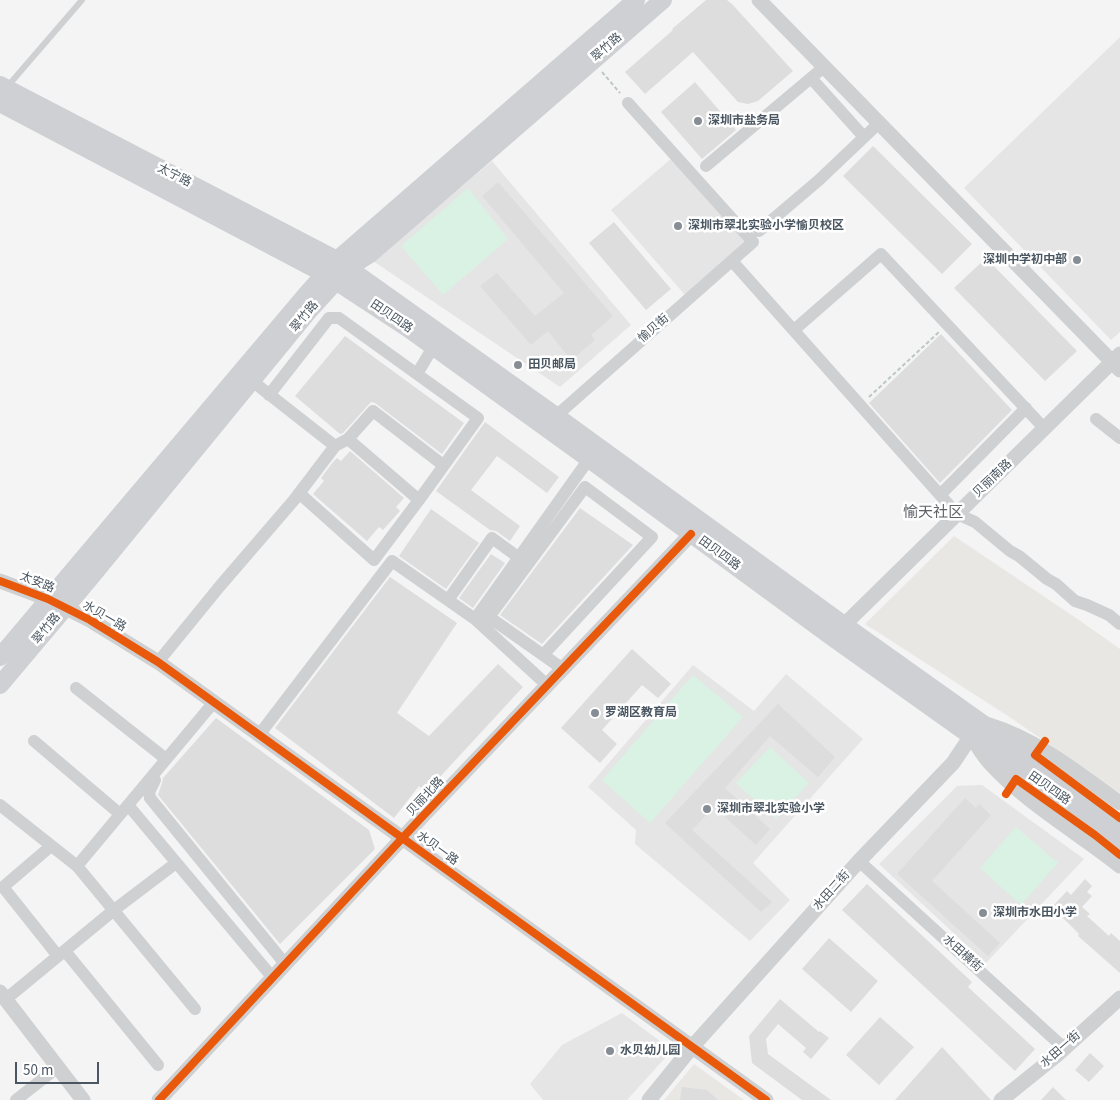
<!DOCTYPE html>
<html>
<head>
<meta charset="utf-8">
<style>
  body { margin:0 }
  #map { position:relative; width:1120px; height:1100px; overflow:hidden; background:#f4f4f4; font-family:"Source Sans 3",sans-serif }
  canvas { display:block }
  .scale { position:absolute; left:15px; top:1062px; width:84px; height:22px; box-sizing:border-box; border:2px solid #4a5661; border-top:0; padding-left:6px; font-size:15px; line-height:18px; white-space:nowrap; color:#4a5661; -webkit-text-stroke:4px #fff; paint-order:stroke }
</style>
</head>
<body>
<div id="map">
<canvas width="1120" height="1100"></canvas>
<div class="scale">50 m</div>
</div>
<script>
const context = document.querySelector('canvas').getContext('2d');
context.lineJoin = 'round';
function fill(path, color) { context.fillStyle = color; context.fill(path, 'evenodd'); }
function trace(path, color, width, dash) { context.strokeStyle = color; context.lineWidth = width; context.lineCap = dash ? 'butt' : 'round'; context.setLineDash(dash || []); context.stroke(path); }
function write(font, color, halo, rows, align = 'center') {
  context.font = font + ' "Source Sans 3","Noto Sans SC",sans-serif'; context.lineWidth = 5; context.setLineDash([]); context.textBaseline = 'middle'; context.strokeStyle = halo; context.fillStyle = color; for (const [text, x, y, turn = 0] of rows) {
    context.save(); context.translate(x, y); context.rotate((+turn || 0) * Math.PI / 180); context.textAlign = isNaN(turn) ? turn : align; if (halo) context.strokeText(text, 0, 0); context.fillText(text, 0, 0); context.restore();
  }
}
fill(new Path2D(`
  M 954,536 L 1079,620 L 1120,649 L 1120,793 L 1008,716 L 865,624 Z
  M 694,1064 L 744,1100 L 664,1100 Z`), '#e8e7e3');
fill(new Path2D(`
  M 1120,37 L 1120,332 L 1111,340 L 964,188 Z
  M 672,158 L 746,243 L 685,295 L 611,210 Z
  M 492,161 L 631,325 L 560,387 L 373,261 Z
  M 693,665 L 754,711 L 786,674 L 863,739 L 753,863 L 790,900 L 750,941 L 635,844 L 636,830 L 588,787 Z
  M 982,785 L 1084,859 L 986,963 L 879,864 L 957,786 Z
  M 622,1013 L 660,1041 L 666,1057 L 627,1100 L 543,1100 L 530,1084 L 562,1045 Z`), '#e6e5e6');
fill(new Path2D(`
  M 468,188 L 508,239 L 443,295 L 401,246 Z
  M 693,675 L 743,717 L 650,823 L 602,780 Z
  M 770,747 L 809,783 L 776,819 L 736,783 Z
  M 1016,827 L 1058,863 L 1021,905 L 980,868 Z`), '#d9f2e3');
fill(new Path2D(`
  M 706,0 L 727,0 L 732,4 L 793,71 L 758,101 L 748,104 L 738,102 L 693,52 L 645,94 L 625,72 L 673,30 L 672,29 Z
  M 695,82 L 736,130 L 702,159 L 661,112 Z
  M 873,146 L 972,244 L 942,274 L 843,176 Z
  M 498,182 L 613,316 L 591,335 L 595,340 L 571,360 L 548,331 L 531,345 L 480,286 L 497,273 L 535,316 L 564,293 L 482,196 Z
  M 614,222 L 671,289 L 646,310 L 589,243 Z
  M 986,258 L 1077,351 L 1045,381 L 954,288 Z
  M 941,334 L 1012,410 L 940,483 L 869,403 Z
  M 345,336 L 464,423 L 442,454 L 375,403 L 371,402 L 343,433 L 340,434 L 295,396 Z
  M 485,422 L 559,477 L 547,493 L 497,456 L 471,490 L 520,526 L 510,541 L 496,531 L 490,530 L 436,491 Z
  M 350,451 L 404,498 L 396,507 L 400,511 L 383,530 L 379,527 L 367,541 L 313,494 L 324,481 L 321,478 L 333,462 L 337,458 L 341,461 Z
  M 580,508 L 633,545 L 542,644 L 500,615 Z
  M 431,509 L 479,543 L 446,589 L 399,556 Z
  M 491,554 L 505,563 L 473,608 L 459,598 Z
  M 390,577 L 457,623 L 397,713 L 429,736 L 498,664 L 523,687 L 426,792 L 419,786 L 394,818 L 275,728 Z
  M 632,649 L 671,684 L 658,698 L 642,685 L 602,730 L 617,744 L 600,763 L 561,728 Z
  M 778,704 L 835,757 L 818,777 L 770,736 L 725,788 L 770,829 L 756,845 L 714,807 L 692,830 L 772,902 L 761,912 L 665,823 Z
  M 216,718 L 369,830 L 375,849 L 280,944 L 158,795 L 162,783 L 163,778 Z
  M 965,798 L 976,808 L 979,804 L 991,815 L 932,881 L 1000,943 L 988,956 L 897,874 Z
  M 1085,879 L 1092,886 L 1087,892 L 1092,896 L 1082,907 L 1090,914 L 1087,916 L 1109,936 L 1111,933 L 1120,941 L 1120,973 L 1078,936 L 1079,934 L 1052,907 L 1067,891 L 1071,895 Z
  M 867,884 L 972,982 L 968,987 L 1035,1049 L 1015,1071 L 842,910 Z
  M 829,938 L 878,981 L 851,1012 L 802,969 Z
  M 780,999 L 819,1032 L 820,1031 L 829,1038 L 811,1059 L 803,1052 L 806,1048 L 778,1024 L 766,1039 L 768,1054 L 831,1100 L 802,1100 L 752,1063 L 749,1036 Z
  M 880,1017 L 914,1047 L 879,1085 L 846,1055 Z
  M 942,1047 L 991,1100 L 895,1100 Z
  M 1090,1053 L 1104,1066 L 1089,1082 L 1075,1070 Z
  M 682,1087 L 707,1090 L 718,1100 L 680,1100 Z
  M 1053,1087 L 1066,1100 L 1041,1100 Z`), '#ddddde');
trace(new Path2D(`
  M 602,72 L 620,93
  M 869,397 L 939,332`), '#bcc7c4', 2, [4, 2.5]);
trace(new Path2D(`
  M 7,87 L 82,0`), '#ced0d2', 6);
trace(new Path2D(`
  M 811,78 L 864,137
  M 706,166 L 824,67
  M 759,231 L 819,180 L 879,123
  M 732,261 L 957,514 L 975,522 L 1010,551 L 1019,556 L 1047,579 L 1056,584 L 1075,601 L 1087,605 L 1109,615 L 1120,624
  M 794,330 L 881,254 L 1044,428
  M 417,374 L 433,347
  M 253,381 L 261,388 L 335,446 L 348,439 L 419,500 L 478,418 L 339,318 L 329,318 L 269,395
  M 556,416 L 753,242 L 628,103
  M 1096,419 L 1120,438
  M 348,439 L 373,411 L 443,465
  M 299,493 L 374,560 L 419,500
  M 940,495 L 1026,408
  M 448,600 L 492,538 L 518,557
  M 475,619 L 589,459
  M 543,655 L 652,537 L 585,487 L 489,617 L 563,669
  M 158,662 L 220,586 L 294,500 L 335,446
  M 76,688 L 166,759
  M 259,735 L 392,561 L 475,619 L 547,685
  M 34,741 L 120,814
  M 155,780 L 149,792 L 150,798 L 286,965
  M 0,805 L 77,866
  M 128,805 L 273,978
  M 51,846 L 3,887 L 58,956
  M 859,861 L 1064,1048
  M 65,951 L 158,1065
  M 6,999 L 114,910 L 176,863
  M 195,1009 L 77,866 L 214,702
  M 16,1100 L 58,1067`), '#ced0d2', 12);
trace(new Path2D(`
  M 759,0 L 1120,370
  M 0,581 L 48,599 L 90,620 L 158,662 L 766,1100
  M 844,625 L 1120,354
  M 989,725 C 1038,740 1079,774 1120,803
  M 0,992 L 83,1100
  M 159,1100 L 421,818 L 691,534
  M 649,1100 L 692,1047 L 859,861 L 953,763 L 971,736 C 977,745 982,754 989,762 C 1026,803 1077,832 1120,866
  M 1001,1100 L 1057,1055 L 1120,998`), '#ced0d2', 15);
trace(new Path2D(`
  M 0,85 L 337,260 L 556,416 L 844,625 L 1017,748 L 1120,825
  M 0,103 L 325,274 L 409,329 L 589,459 L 832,637 L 971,736 L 1102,827 L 1120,841
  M 0,657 L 305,296 L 337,260 L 636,0
  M 0,685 L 91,577 L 307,313 L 348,268 L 370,254 L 663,0`), '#ced0d4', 18);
trace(new Path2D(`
  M 0,581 L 48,599 L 90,620 L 158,662 L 766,1100
  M 1045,741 L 1035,755 L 1120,818
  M 1006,794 L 1016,779 L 1095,835 L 1120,855
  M 159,1100 L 421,818 L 691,534`), '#e8590c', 8);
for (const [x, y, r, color] of [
  [698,121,5,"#868d94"],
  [678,226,5,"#868d94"],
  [1077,260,5,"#868d94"],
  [518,365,5,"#868d94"],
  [595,713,5,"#868d94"],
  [707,809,5,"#868d94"],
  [983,913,5,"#868d94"],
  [610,1051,5,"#868d94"]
]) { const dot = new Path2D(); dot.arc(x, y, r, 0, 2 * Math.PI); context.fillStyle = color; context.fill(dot); trace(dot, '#fff', 2); }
write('12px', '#4a5661', '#fff', [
  ["翠竹路",607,48,-41],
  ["太宁路",174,176,27],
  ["翠竹路",305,317,-50],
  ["田贝四路",391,317,34],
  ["愉贝街",654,329,-41],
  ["贝丽南路",993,479,-44],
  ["田贝四路",719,554,36],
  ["太安路",37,583,22],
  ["水贝一路",104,617,30],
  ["翠竹路",47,629,-50],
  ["田贝四路",1049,789,35],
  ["贝丽北路",426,797,-47],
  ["水贝一路",437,849,36],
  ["水田二街",832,891,-48],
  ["水田横街",962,954,42],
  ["水田一街",1061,1050,-41]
]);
write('bold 12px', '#4a5661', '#fff', [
  ["深圳市盐务局",708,121],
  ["深圳市翠北实验小学愉贝校区",688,226],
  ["深圳中学初中部",1067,260,"right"],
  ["田贝邮局",528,365],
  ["罗湖区教育局",605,713],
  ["深圳市翠北实验小学",717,809],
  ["深圳市水田小学",993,913],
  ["水贝幼儿园",620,1051]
], 'left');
write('15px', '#5f6368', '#fff', [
  ["愉天社区",933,514]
]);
</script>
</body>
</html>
